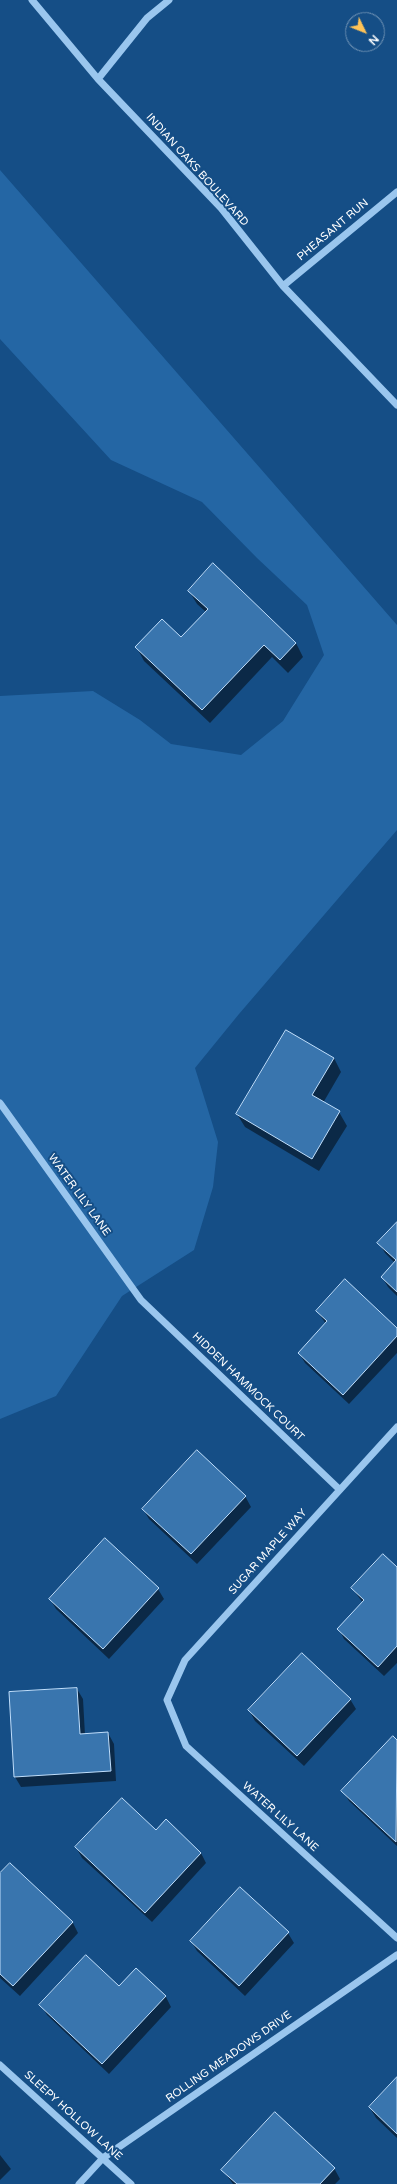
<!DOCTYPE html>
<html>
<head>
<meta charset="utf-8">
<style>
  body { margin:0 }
  #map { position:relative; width:397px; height:2184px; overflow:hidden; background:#154e86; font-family:"Varela Round",sans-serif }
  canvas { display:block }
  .north { position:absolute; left:345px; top:12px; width:40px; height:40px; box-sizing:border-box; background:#154e86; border:1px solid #7395b6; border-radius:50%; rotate:133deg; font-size:11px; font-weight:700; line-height:16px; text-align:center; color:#fff }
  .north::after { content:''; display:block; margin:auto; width:14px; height:18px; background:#ffc357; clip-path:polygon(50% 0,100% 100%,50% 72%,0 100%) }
</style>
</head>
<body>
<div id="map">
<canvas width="397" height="2184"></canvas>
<div class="north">N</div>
</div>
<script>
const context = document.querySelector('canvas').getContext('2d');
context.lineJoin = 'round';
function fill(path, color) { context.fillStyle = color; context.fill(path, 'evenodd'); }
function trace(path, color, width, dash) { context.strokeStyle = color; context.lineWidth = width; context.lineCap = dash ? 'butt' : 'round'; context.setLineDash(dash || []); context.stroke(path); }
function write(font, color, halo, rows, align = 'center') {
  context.font = font + ' "Varela Round",sans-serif'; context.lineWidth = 4; context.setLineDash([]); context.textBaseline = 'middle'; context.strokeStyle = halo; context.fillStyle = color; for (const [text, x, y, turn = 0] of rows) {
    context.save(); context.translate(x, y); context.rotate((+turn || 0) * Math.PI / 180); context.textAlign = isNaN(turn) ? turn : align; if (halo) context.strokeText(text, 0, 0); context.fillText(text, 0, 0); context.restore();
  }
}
fill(new Path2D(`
  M 0,170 L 397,625 L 397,830 L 239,1014 L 195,1068 L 218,1142 L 213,1187 L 194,1250 L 122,1296 L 56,1396 L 0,1419 L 0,696 L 93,691 L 140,720 L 171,744 L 241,755 L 283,721 L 324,655 L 307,605 L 257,558 L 202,502 L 111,460 L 0,339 Z`), '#2466a4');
fill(new Path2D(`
  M 189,591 L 296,643 L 303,657 L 288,673 L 272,657 L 210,723 L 144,661 L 137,648 L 181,638 L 206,612 L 197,604 Z
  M 334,1058 L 341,1072 L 323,1103 L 339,1112 L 347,1126 L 319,1171 L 245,1127 L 237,1114 Z
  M 397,1223 L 397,1296 L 388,1287 L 382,1277 L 395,1263 L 385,1253 L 379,1243 Z
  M 317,1311 L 397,1329 L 397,1353 L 349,1404 L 305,1363 L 299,1353 L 326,1324 Z
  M 245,1496 L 251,1507 L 197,1564 L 149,1519 L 143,1509 Z
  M 105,1540 L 158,1589 L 164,1599 L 109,1659 L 56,1609 L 50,1599 Z
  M 397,1568 L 397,1663 L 384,1676 L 344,1639 L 339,1629 L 363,1603 L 352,1588 Z
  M 77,1689 L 83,1699 L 85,1735 L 108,1733 L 114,1744 L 116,1781 L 21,1787 L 15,1777 Z
  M 350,1699 L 356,1709 L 304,1766 L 255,1721 L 249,1710 Z
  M 393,1737 L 397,1741 L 397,1846 L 349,1801 L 343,1791 Z
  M 156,1831 L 201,1853 L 206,1863 L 152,1922 L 82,1858 L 76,1847 Z
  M 10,1864 L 73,1923 L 78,1933 L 20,1996 L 0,1978 L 0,1875 Z
  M 288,1933 L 294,1943 L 245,1996 L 197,1951 L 191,1941 Z
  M 136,1969 L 166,1997 L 171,2007 L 109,2074 L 47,2015 L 41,2005 L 119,1987 Z
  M 397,2078 L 397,2138 L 376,2118 L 370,2108 Z
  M 0,2155 L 11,2169 L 0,2180 Z
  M 334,2168 L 340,2179 L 335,2184 L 233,2184 L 223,2170 Z`), '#0007');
const building = new Path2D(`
  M 213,563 L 296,643 L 280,660 L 264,645 L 202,710 L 135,647 L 162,619 L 181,637 L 208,609 L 188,591 Z
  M 286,1030 L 334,1058 L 312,1095 L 340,1111 L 312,1159 L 236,1114 Z
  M 397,1222 L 397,1292 L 381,1277 L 396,1260 L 377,1243 Z
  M 345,1279 L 397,1328 L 397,1336 L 343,1395 L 298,1353 L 327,1321 L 316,1311 Z
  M 197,1450 L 246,1496 L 191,1554 L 142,1509 Z
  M 105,1538 L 159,1588 L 103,1649 L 49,1599 Z
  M 383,1554 L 397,1567 L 397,1646 L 378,1667 L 337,1629 L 364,1600 L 351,1588 Z
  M 302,1653 L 351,1699 L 297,1756 L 248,1710 Z
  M 77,1688 L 80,1734 L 108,1732 L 111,1771 L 14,1777 L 9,1692 Z
  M 393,1736 L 397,1740 L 396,1842 L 341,1791 Z
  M 122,1798 L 156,1830 L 166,1819 L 201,1853 L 145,1913 L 75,1847 Z
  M 10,1863 L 73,1922 L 13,1986 L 0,1974 L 0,1873 Z
  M 240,1887 L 289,1932 L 239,1986 L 190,1941 Z
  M 86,1955 L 119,1986 L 136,1968 L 166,1996 L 102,2064 L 39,2005 Z
  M 397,2077 L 397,2134 L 369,2107 Z
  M 275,2112 L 335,2168 L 320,2184 L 237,2184 L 221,2170 Z`);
fill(building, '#3975ae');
trace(building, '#c0defb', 1);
trace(new Path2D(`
  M 32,0 L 98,79 L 221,208 L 283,286 L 397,405
  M 98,79 L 147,18 L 169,0
  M 283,286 L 397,192
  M 0,1103 L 141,1300 L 339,1489
  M 397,1427 L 185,1660 L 167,1700 L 186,1746 L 397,1938
  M 0,2065 L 131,2184
  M 79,2184 L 103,2158 L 397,1955`), '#9ac6ee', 7);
write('11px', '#fff', '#154e86', [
  ["INDIAN OAKS BOULEVARD",197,170,48],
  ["PHEASANT RUN",333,230,-40],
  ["WATER LILY LANE",79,1195,54],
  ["HIDDEN HAMMOCK COURT",248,1387,44],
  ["SUGAR MAPLE WAY",268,1552,-48],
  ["WATER LILY LANE",280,1817,42],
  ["ROLLING MEADOWS DRIVE",229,2057,-35],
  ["SLEEPY HOLLOW LANE",73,2116,42]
]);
</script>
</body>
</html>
